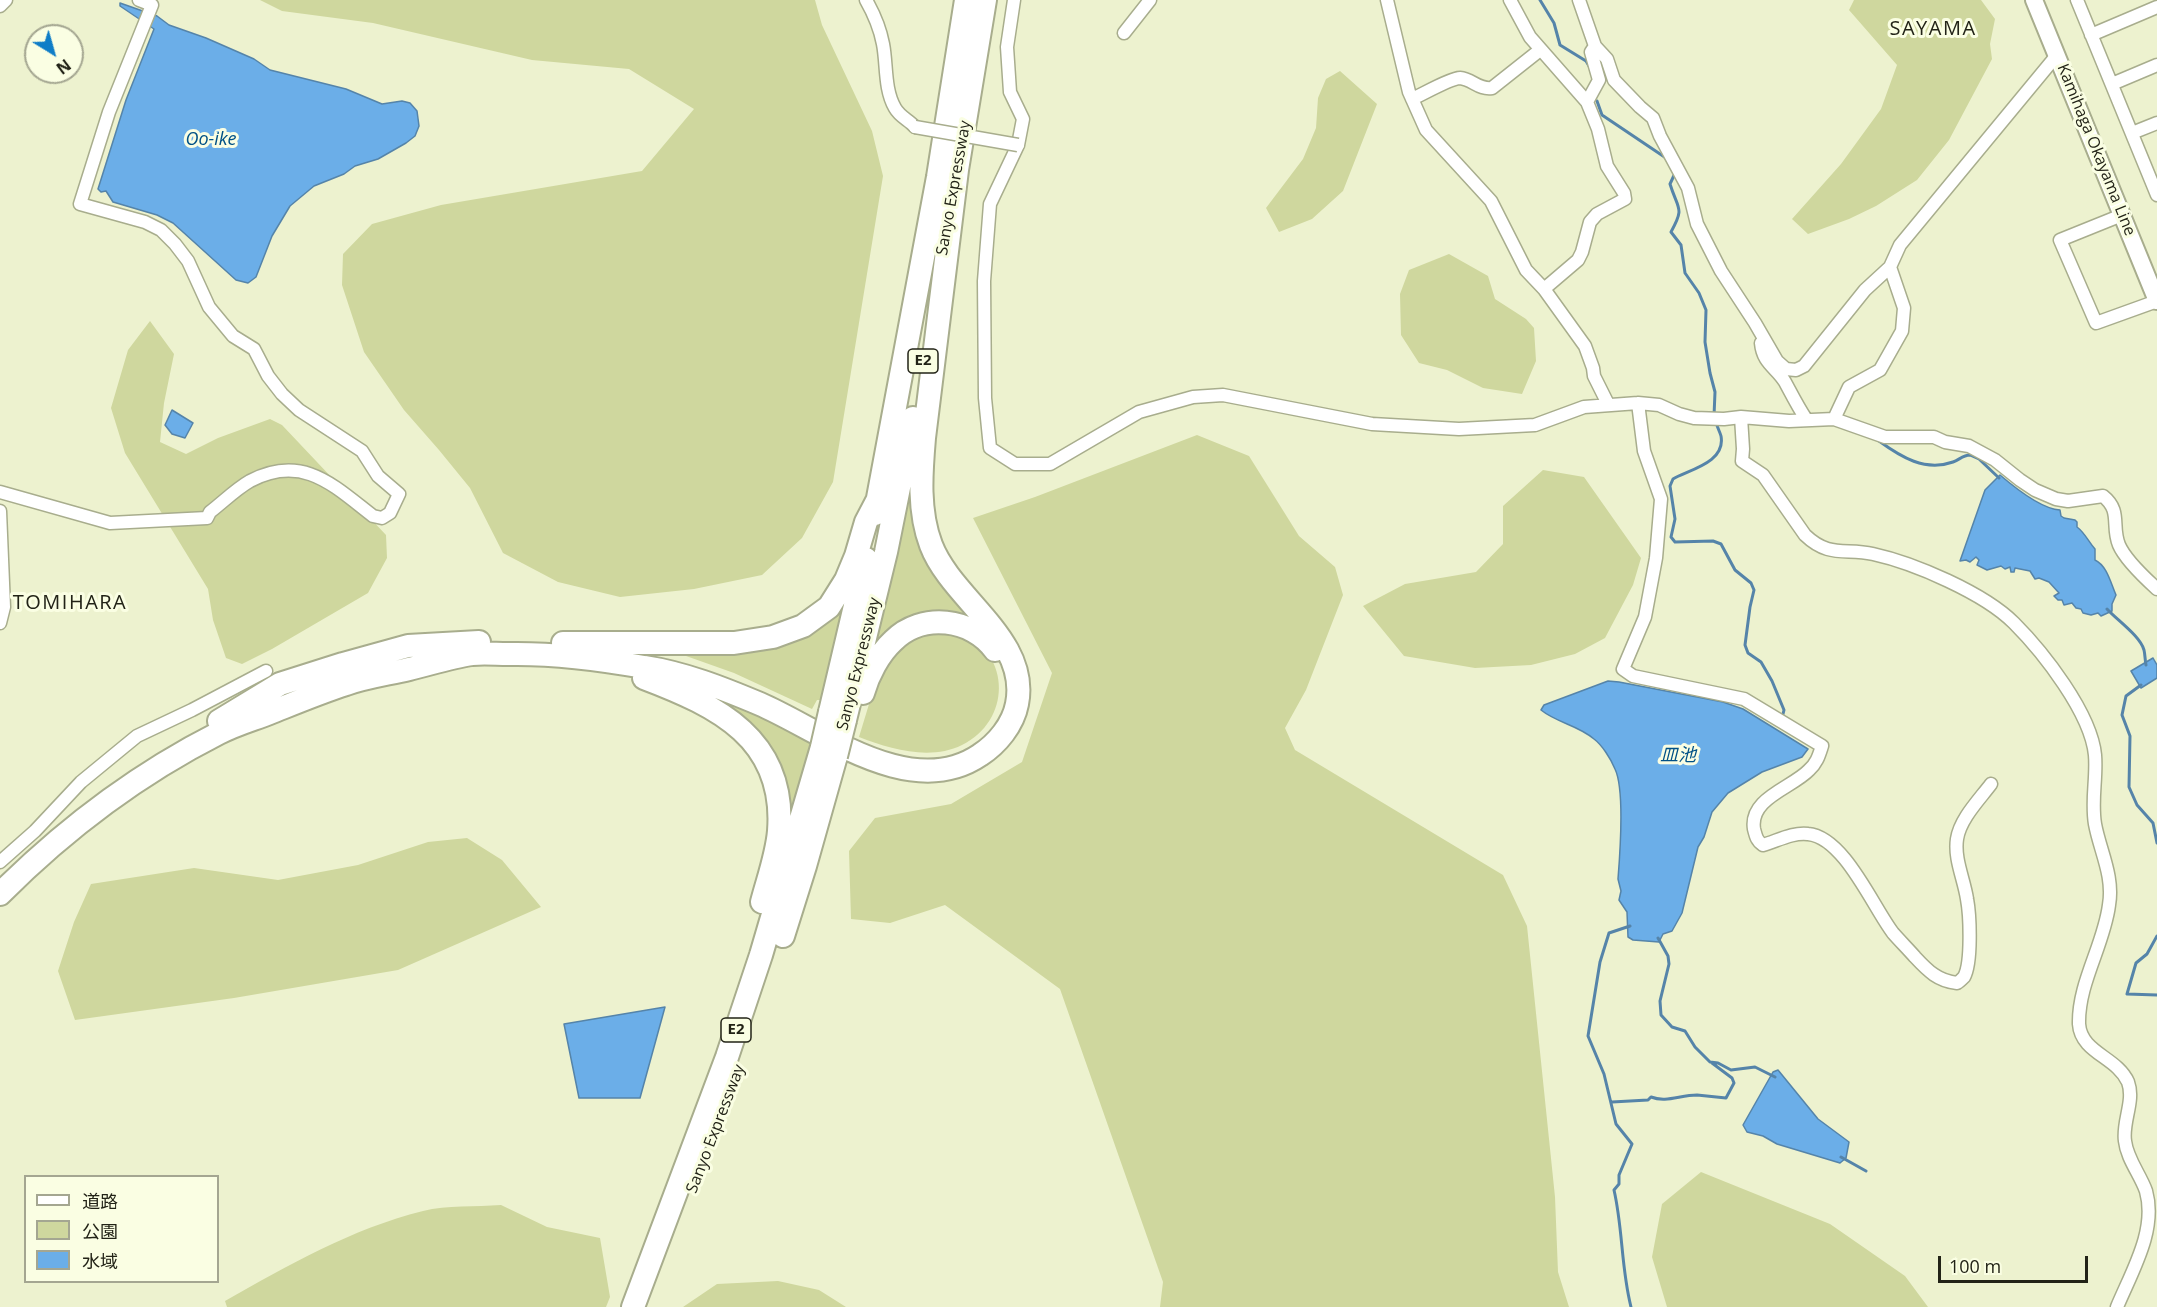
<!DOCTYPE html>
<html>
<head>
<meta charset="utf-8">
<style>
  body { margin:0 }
  #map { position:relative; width:2157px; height:1307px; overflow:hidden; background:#edf2cf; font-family:"Open Sans","Noto Sans JP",sans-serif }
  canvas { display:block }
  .legend { position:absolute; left:24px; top:1175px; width:195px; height:108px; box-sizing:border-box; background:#fafee3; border:2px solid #a4a691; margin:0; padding:8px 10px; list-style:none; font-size:18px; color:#222317 }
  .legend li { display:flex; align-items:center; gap:12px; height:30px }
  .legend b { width:30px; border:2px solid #a4a691 }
  .north { position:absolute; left:24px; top:24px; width:60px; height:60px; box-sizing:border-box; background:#fafee3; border:2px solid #a4a691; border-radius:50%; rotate:143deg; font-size:16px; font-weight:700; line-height:24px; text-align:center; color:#222317 }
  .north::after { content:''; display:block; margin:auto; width:21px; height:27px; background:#0f7dc7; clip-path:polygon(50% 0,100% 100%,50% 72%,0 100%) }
  .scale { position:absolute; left:1938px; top:1256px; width:150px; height:27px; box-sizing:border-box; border:3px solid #222317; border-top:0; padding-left:8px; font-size:18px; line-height:21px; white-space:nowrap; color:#222317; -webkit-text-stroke:4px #fafee3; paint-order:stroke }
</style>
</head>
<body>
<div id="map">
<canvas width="2157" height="1307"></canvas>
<ul class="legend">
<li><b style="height:8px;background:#fff"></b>道路</li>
<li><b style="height:16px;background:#cfd79e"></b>公園</li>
<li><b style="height:16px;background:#6baee8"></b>水域</li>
</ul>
<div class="north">N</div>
<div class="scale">100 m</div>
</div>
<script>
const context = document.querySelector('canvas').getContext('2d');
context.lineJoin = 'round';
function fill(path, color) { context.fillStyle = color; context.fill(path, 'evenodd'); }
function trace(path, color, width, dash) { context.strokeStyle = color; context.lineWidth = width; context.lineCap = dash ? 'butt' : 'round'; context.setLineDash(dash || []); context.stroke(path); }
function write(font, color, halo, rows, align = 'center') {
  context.font = font + ' "Open Sans","Noto Sans JP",sans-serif'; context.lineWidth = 6; context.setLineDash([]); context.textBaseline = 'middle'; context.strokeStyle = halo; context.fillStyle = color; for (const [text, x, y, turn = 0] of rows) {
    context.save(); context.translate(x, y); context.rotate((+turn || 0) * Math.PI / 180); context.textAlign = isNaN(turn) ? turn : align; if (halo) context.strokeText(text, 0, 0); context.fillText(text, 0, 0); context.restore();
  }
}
fill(new Path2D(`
  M 260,0 L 815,0 L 822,25 L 872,131 L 883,176 L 833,482 L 802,538 L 762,575 L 694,589 L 620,597 L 558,582 L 503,553 L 470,488 L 439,450 L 404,410 L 364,352 L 342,285 L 343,254 L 372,224 L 441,205 L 642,171 L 694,109 L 629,69 L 532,60 L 373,23 L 282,11 Z
  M 1854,0 L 1981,0 L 1995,19 L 1990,44 L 1992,59 L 1949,140 L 1917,180 L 1876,206 L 1849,219 L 1808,234 L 1792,219 L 1841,164 L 1881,109 L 1897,65 L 1849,10 Z
  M 1340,71 L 1377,104 L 1343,191 L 1312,219 L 1279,232 L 1266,208 L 1303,159 L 1316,128 L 1318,98 L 1326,79 Z
  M 1449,254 L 1488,276 L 1495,299 L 1526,319 L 1534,328 L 1536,361 L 1522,394 L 1483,388 L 1447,370 L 1419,363 L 1401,335 L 1400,294 L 1409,270 Z
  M 150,321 L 174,354 L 164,403 L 160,442 L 186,454 L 218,438 L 270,419 L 282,425 L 386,535 L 387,558 L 368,593 L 272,649 L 242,664 L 226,658 L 213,620 L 208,589 L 125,453 L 111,408 L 128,350 Z
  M 1197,435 L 1249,456 L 1299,536 L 1335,567 L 1343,595 L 1306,690 L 1285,728 L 1295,750 L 1503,875 L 1527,926 L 1555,1197 L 1558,1272 L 1569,1307 L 1160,1307 L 1163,1282 L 1060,989 L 945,905 L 890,923 L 851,919 L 849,851 L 875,818 L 951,804 L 1022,762 L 1052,673 L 973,518 L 1035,497 Z
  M 1543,470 L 1584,477 L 1641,558 L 1633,585 L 1605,638 L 1575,654 L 1531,665 L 1475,668 L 1404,656 L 1363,606 L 1405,584 L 1476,572 L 1503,544 L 1503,506 Z
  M 910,487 L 917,513 L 983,623 L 961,619 L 871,652 Z
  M 850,585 L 825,700 L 817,700 L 812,709 L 734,673 L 672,651 L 751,647 Z
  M 934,630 C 942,630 954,629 961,632 C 1012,655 1011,721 962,745 C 930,761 890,749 859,737 L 873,691 L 885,666 L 906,641 Z
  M 665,678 L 719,695 L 806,737 L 811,744 L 791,827 L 776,766 Z
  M 467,838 L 502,860 L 541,907 L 398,970 L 234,998 L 75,1020 L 58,971 L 74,922 L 91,884 L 194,868 L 278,880 L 358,865 L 428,842 Z
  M 1701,1172 L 1830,1224 L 1905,1276 L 1928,1307 L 1667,1307 L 1652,1257 L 1662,1204 Z
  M 501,1205 L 547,1227 L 600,1238 L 610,1297 L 606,1307 L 227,1307 L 225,1301 C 289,1265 351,1229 423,1211 C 447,1205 476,1207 501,1205 Z
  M 778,1281 L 819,1290 L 846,1307 L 683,1307 L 717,1284 Z`), '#cfd79e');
const water = new Path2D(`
  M 120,3 L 157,16 L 169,25 L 206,38 L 254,59 L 270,70 L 346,89 L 382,104 L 402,101 L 410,103 L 417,111 L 419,126 L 415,136 L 406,143 L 378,159 L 355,166 L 344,174 L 314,186 L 290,206 L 272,236 L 256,277 L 248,283 L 236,280 L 173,223 L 157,215 L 113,202 L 106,191 L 101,192 L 98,189 L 126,100 L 154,29 L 120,6 Z
  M 172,410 L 193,423 L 185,438 L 172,434 L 165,425 Z
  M 2000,475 C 2014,487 2042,509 2060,510 L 2061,516 L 2064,518 L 2075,520 L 2077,522 L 2077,527 C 2085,533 2088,541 2095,549 L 2095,560 C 2107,566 2110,581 2116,595 L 2112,604 L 2112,611 L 2101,616 L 2098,613 L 2091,615 L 2083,613 L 2081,609 L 2076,608 L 2072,603 L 2064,605 L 2062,600 L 2058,600 L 2054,596 L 2059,593 L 2049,582 L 2039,578 L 2035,579 L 2030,571 L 2015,568 L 2014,572 L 2011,572 L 2010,567 L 2005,569 L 2001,566 L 1987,570 L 1977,565 L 1979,560 L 1976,557 L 1970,562 L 1966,560 L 1960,561 L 1985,490 Z
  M 2153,658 L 2157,665 L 2157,678 L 2141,688 L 2131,671 Z
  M 1608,681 L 1619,682 L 1723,702 L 1743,709 L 1808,749 L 1802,757 L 1762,772 L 1728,793 L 1712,812 L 1704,837 L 1698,847 L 1682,913 L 1672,931 L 1663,934 L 1659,942 L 1633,940 L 1628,937 L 1627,912 L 1619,900 L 1621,891 L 1618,879 C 1620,854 1625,790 1615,769 C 1611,759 1602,745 1594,739 C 1578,725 1557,723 1541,710 L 1544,705 Z
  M 665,1007 L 640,1098 L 579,1098 L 564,1024 Z
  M 1778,1070 L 1818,1119 L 1849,1142 L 1846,1158 L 1840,1163 L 1777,1144 L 1763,1136 L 1747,1132 L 1743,1125 L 1773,1072 Z`);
fill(water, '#6baee8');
trace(water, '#5584a9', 1.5);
trace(new Path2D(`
  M 1540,0 L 1554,23 L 1560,45 L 1586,61 L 1589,66
  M 1597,101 L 1602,115 L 1666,158
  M 1676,171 L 1670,184 C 1678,210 1685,207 1671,232 L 1681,245 L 1685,273 L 1699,293 L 1706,310 L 1705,342 L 1710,373 L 1715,392 L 1714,416
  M 1716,422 C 1717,427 1720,432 1721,436 C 1726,463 1688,470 1673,479 L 1670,486 L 1675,519 L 1671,537 L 1675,542 L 1713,541 L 1721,544 L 1735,570 L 1751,583 L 1754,590 L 1750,607 L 1745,645 L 1748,653 L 1761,662 L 1772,681 L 1784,710 L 1782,718
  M 1784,426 L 1801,426
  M 1879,441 C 1901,457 1925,472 1953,462 C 1959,460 1963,455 1970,455 L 1979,459 L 1999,478
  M 2107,609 C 2118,621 2140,636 2144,650 C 2145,654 2145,660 2146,665
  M 2141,685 L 2126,696 L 2122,715 L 2130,736 L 2129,787 L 2137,805 L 2153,823 L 2157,843
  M 1630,926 L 1609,933 L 1600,962 L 1588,1036 L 1604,1074 L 1616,1124 L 1632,1144 L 1619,1175 L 1619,1184 L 1614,1190 C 1623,1229 1621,1268 1631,1307
  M 2157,936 L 2147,954 L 2136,963 L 2127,994 L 2157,995
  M 1658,938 L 1668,956 L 1669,964 L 1660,1001 L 1661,1015 L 1672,1027 L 1685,1031 L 1695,1047 L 1710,1062 L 1718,1063 L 1731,1070 L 1755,1067 L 1775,1077
  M 1612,1102 L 1648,1100 L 1651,1097 C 1666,1103 1680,1095 1697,1095 C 1707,1096 1716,1097 1726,1098 L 1734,1083 L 1732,1078 L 1712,1063
  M 1841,1157 L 1866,1171`), '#5584a9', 3);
const street = new Path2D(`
  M 866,0 C 874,14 880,28 883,44 C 887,64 884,89 895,108 C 900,117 909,120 915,127
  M 1014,0 L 1007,47 L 1010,92 L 1023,119 L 1018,145 L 990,204 L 984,281 L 985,398 L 990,448 L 1015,464 L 1050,464 L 1139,412 L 1193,397 L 1223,395 L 1372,424 L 1459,429 L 1535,425 L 1584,407 L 1638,403 L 1659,405 L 1679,414 L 1694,418 L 1724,419 L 1741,417 L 1789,421 L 1834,419 L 1885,437 L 1934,437 L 1945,442 L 1969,446 L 1995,460 L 2020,480 L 2035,490 L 2056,499 L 2068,501 L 2103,496 C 2122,511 2111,526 2119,545 C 2125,559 2146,579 2157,589
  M 1387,0 L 1409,92 L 1426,130 L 1491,201 L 1526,270 L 1544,289 L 1585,346 L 1593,368 L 1594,376 L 1608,404
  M 1510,0 L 1530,37 L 1587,102 L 1599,80 L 1591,52 L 1595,46
  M 1579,0 L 1595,46 L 1607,59 L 1614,80 L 1640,107 L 1653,118 L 1660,136 L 1688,188 L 1697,224 L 1721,271 L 1755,323 L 1777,361 L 1786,369 L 1796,370 L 1804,366 L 1865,290 L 1890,267
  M 2077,0 L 2157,195
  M 0,6 L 6,0
  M 1124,33 L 1150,0
  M 2091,35 L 2157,7
  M 2112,84 L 2157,65
  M 1412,99 C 1423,94 1451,78 1460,78 C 1472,79 1479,90 1492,88 L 1540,50
  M 2132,133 L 2157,123
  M 2122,215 L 2060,240 L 2096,323 L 2157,301
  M 1544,289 L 1578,260 L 1582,252 L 1590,222 L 1597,214 L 1625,199 L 1624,193 L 1607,166 L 1598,129 L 1587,102
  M 1761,343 C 1763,364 1776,367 1785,382 C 1792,395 1798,407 1806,419
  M 1638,403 L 1644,451 L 1661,499 L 1656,558 L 1645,617 L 1623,669 L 1633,676 L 1744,699 L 1822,746 C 1819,755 1817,763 1809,770 C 1792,788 1749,798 1754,829 C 1756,837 1757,841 1763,845 C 1777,841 1793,832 1808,834 C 1844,837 1873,907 1893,933 C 1900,941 1908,949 1915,957 C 1928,971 1938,981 1957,983 C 1959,982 1962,979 1964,977 C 1972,963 1970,915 1967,899 C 1964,879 1954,859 1957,839 C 1960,819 1979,800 1991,784
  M 1741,417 L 1743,449 L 1742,461 L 1763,475 L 1805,535 C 1829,558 1845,548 1873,554 C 1914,563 1984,593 2014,623 C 2043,652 2091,713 2095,755 C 2097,778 2091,800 2095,824 C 2100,851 2114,876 2109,905 C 2104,945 2078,983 2079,1024 C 2081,1053 2117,1057 2128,1082 C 2135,1101 2122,1122 2125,1141 C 2127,1159 2140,1174 2146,1191 C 2157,1230 2132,1271 2117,1307
  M 1834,419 L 1849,387 L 1880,370 L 1902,331 L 1904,308 L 1890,267 L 1900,245 L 2057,55
  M 0,492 L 110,523 L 207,518 L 210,512 C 223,502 236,489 250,481 C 303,453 334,486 373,516 L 382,518 L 390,513 L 399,494 L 378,476 L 362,451 L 299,410 L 282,394 L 268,376 L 254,349 L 233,336 L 209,307 L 188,261 L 175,244 L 161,230 L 145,222 L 80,204 L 109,112 L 152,5 L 139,0
  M 0,511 L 4,607 L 0,623
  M 0,862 L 35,831 L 81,782 L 137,736 L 192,710 L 266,671`);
const secondary = new Path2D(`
  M 2034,0 L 2157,301`);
const highway = new Path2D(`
  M 956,176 L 985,0
  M 875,514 L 938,177 L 966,0
  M 563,643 L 734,643 L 773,637 L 803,626 L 829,607 L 846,580 L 856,556 L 866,522 L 877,501
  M 644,678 C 718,706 786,739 779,831 C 777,855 768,879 762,902
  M 863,693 C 868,675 879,654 893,641 C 922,612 972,618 995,650
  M 830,712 L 866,559
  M 845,720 L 886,552 L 913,418
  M 219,721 L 280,684 L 343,664 L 408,646 L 479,642
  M 0,894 C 64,830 138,774 219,733 C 236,724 255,719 272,712 C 297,702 321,692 346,684 C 366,677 388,674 409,669 C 430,664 451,657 472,654 C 484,653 496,654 508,654 C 553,653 599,659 644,667 C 684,673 722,688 760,704 C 822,731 911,802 980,755 C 997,744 1013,725 1017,704 C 1030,639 952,600 931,545 C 918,511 921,473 924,438 L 958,162
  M 783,936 L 805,866 L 836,756
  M 633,1307 L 727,1057 L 761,955 L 822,747`);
trace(street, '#a8ad8d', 15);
trace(secondary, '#a8ad8d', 20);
trace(highway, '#a8ad8d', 26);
trace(street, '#fff', 12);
trace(secondary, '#fff', 16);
trace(highway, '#fff', 22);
const streetBridge = new Path2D(`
  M 915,127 L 1018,145`);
const highwayBridge = new Path2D(`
  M 822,747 L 830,712
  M 836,756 L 845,720`);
trace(streetBridge, '#a8ad8d', 15, []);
trace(highwayBridge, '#a8ad8d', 26, []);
trace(streetBridge, '#fff', 12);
trace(highwayBridge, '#fff', 22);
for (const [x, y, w] of [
  [923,361,30],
  [736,1030,30]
]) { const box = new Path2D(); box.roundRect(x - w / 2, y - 12, w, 24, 4.5); context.fillStyle = '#fafee3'; context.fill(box); trace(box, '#222317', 1.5); }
write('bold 15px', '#222317', null, [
  ["E2",923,361],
  ["E2",736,1030]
]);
write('16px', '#222317', '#fafee3', [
  ["Kamihaga Okayama Line",2096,150,68],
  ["Sanyo Expressway",954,188,-80],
  ["Sanyo Expressway",859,664,-76],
  ["Sanyo Expressway",716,1129,-69]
]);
write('italic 18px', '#005186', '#fafee3', [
  ["Oo-ike",211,140],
  ["皿池",1678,756]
]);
context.letterSpacing = '1.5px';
write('20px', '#222317', '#fafee3', [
  ["SAYAMA",1933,29],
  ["TOMIHARA",70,603]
]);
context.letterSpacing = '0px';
</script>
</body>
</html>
